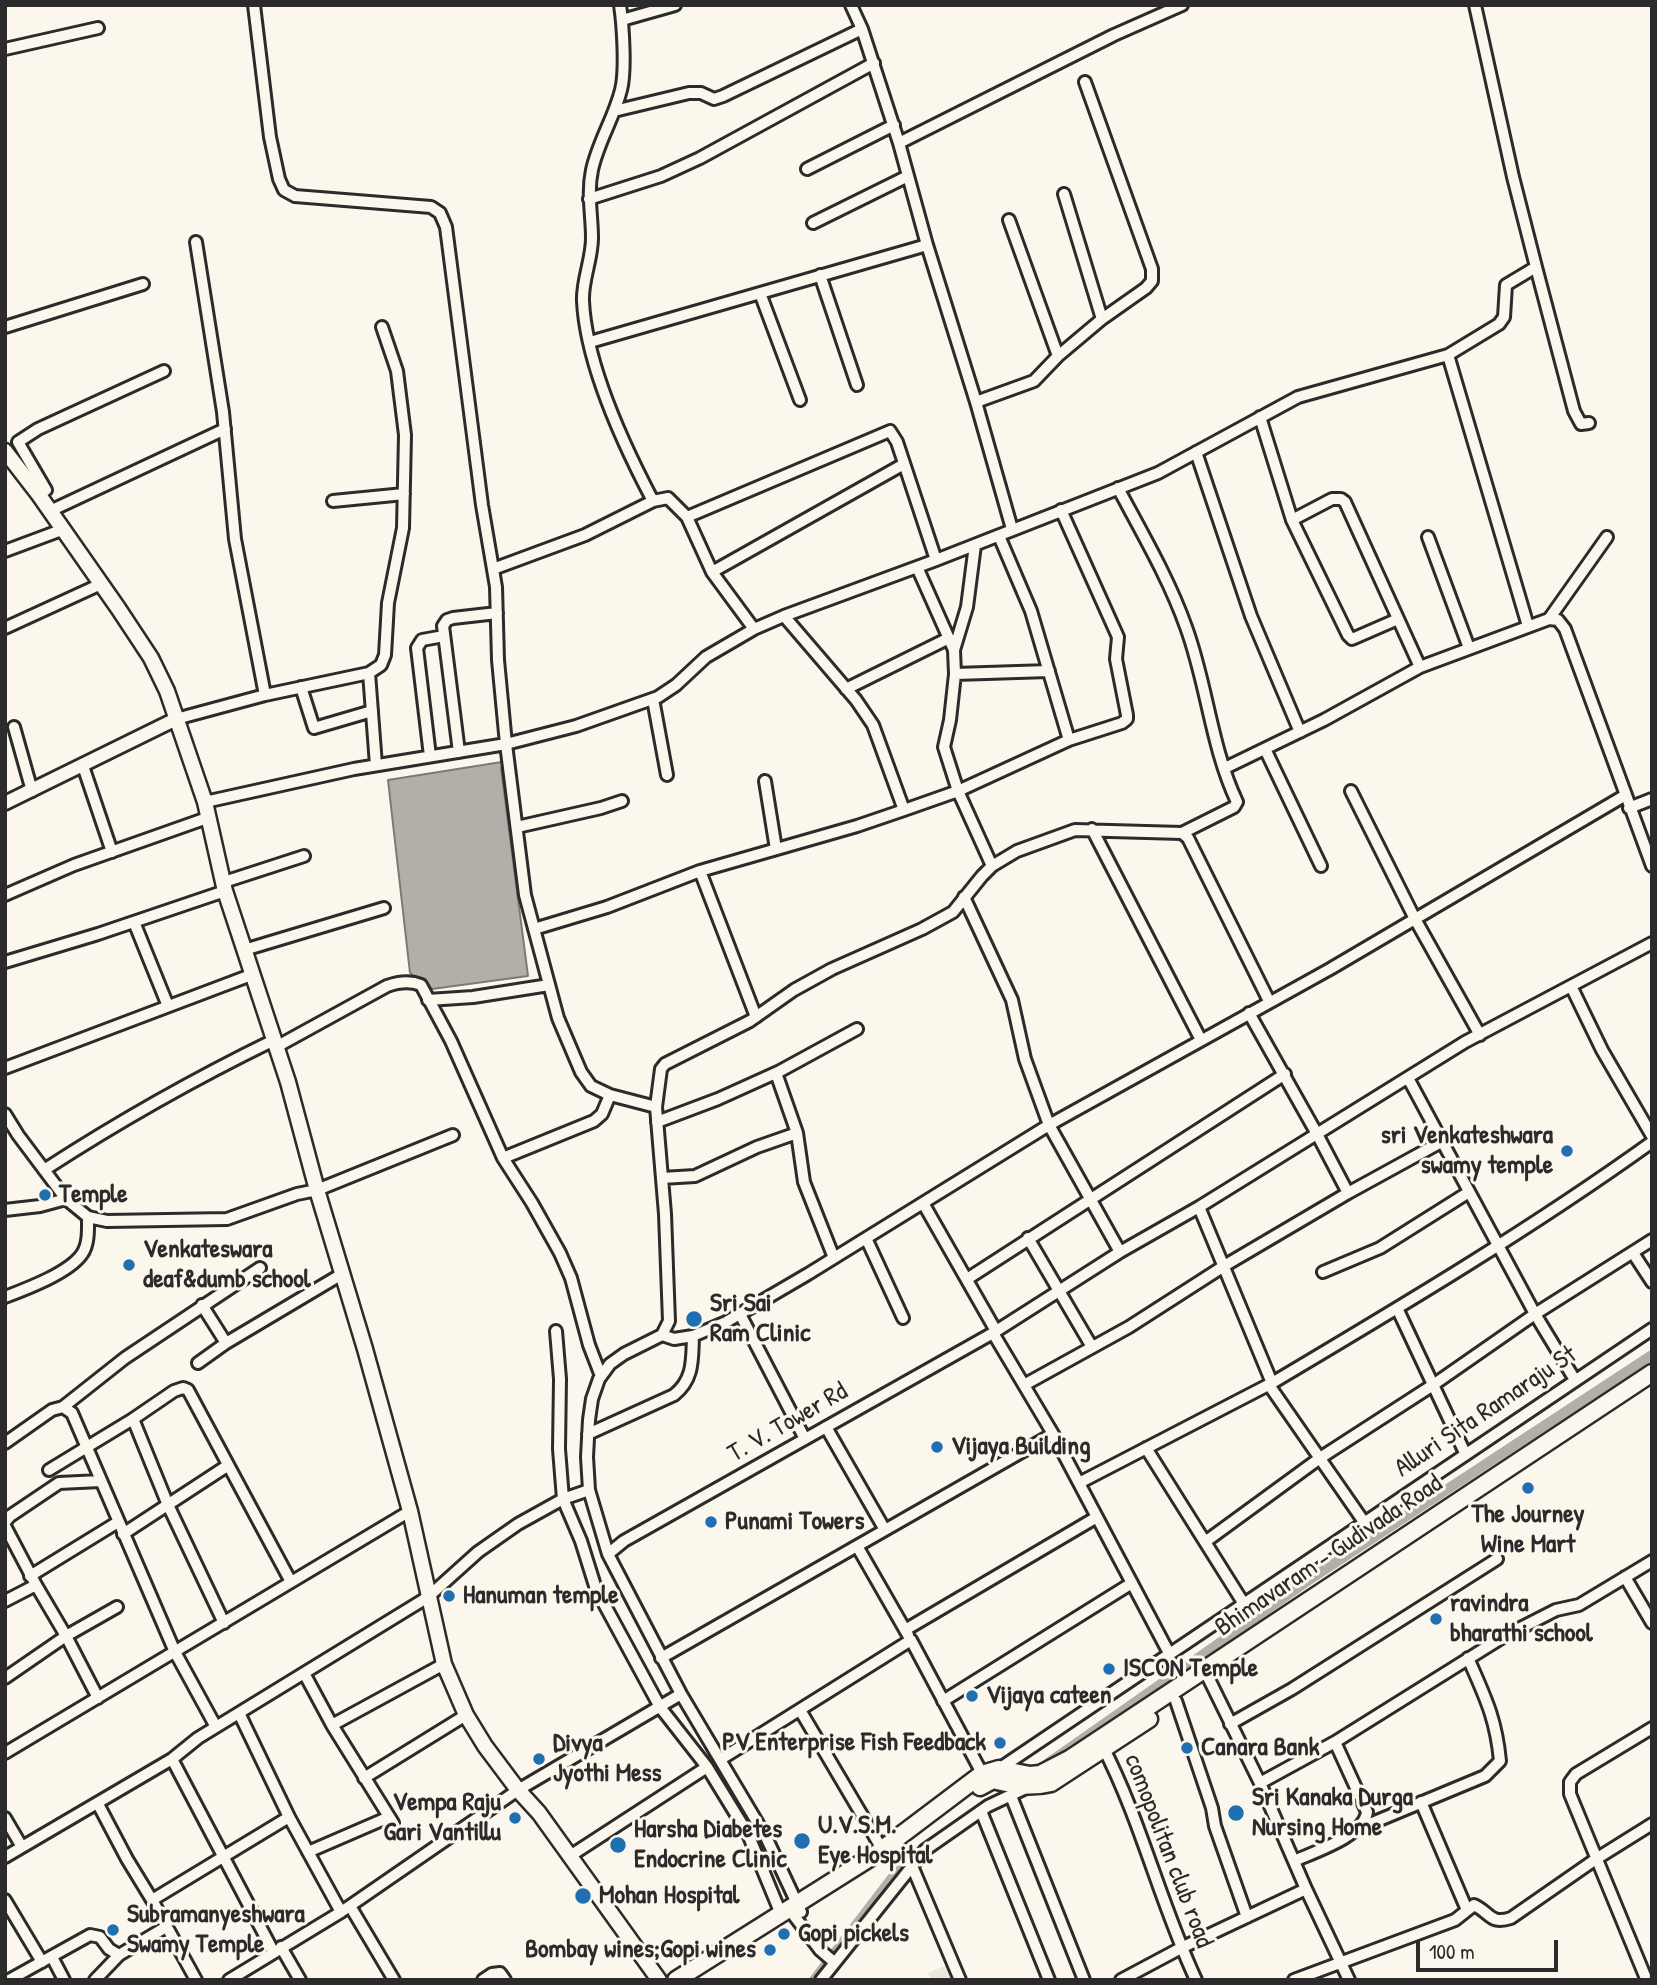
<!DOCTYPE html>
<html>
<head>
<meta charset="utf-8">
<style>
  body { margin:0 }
  #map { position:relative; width:1657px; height:1985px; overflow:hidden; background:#fbf7ec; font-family:"Patrick Hand",sans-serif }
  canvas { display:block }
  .frame { position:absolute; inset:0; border:7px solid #2b2b2b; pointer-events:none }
  .scale { position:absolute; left:1416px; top:1940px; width:142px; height:32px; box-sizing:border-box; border:4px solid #2b2b2b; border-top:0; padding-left:9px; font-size:21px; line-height:24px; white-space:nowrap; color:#2b2b2b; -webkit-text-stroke:5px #fbf7ec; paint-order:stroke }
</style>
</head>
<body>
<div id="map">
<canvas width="1657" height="1985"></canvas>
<div class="frame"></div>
<div class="scale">100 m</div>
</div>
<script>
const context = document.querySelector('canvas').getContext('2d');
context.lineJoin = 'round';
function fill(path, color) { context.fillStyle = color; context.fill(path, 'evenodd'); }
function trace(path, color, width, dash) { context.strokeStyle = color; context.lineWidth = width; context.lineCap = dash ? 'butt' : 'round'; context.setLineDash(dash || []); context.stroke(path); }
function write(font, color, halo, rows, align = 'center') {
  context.font = font + ' "Patrick Hand",sans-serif'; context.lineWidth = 6; context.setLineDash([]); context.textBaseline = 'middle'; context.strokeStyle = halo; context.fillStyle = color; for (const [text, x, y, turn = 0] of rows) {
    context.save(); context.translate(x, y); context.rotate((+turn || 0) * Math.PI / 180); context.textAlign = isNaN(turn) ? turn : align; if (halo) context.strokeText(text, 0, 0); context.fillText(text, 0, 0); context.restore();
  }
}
fill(new Path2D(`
  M 951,1963 L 958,1980 L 931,1980 L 928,1973 Z`), '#ebe8de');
const water = new Path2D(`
  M 508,761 L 501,768 L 528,976 L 432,989 L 410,973 L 388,780 Z`);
fill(water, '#b1afa7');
trace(water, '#7b7a75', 2);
trace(new Path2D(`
  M 1048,1763 L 1312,1578 L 1652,1355
  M 814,1980 L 895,1874 L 923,1849`), '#b1afa7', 10);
const minor = new Path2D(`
  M 254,5 L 270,137 L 279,179 L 284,190 L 295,196 L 431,207 L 440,213 L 446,227 L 482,505 L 496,587 L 498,660 L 506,744 L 525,895 L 558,1018 L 581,1072 L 591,1086 L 610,1095 L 656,1107
  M 620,5 C 623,25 626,71 621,90 C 614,118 598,142 592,170 C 587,193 592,215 592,238 C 592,260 582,280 583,301 C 586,365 623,444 653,501
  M 851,5 L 862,29 L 899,143 L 927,245 L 976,402 L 1012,529
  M 622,20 L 675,5
  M 5,49 L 98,28
  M 614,111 L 689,93 L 701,93 L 714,99 L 723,96 L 862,29
  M 899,143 L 1114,35 L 1182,5
  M 807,169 L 894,125
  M 1064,194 L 1102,319
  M 589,199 L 661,176 L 700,158 L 874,63
  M 1009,220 L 1058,356
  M 813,223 L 908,176
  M 196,242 L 223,412 L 235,539 L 265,695
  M 1536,267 L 1574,411 L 1581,424 L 1589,423
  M 820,275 L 857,385
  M 760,293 L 800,400
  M 5,327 L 143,284
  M 590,342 L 927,245
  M 1448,355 L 1499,324 L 1504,317 L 1506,285 L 1536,267 L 1513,177 L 1475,5
  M 976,402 L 1034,381 L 1058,356 L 1102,319 L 1146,288 L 1152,281 L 1152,269 L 1085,82
  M 1260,417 L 1292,520 L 1348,635 L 1352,639 L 1398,619
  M 1196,452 L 1251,616 L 1300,732
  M 39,495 L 46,490 L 18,442 L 38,429 L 164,371
  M 333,501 L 404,494
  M 1061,510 L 1118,637 L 1116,659 L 1127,715 L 1127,719 L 1122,723 L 1069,740
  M 50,511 L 225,429
  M 687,517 L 890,431 L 897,442 L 936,560
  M 1292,520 L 1332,499 L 1341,499 L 1345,502 L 1420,667 L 1549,619 L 1558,620 L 1565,629 L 1652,866
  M 1428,537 L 1469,648
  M 5,551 L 64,529
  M 917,567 L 954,650 L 955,674 L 950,720 L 944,747 L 958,791 L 992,866
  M 493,569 L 585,535 L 653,501 L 668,498 L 687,517 L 712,572 L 754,629
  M 712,572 L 904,464
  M 784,616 L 856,700 L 873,725 L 904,810
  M 1549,619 L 1607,537
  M 5,628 L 101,584
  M 954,650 L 967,607 L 975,545
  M 369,673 L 376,765
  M 955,674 L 1049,671
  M 301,687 L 314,728 L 372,711
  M 846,689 L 949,638
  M 653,699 L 667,775
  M 176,719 L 265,695 L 369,673 L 381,665 L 385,655 L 388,603 L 403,528 L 405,435 L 397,371 L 382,327
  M 14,727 L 32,791
  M 1265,749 L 1321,866
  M 459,752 L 443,626 L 447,620 L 453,618 L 497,613
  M 430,756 L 417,648 L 422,640 L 444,636
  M 83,766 L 112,852
  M 1225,768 L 1324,720 L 1420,667
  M 765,781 L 776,849
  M 1351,791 L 1415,919 L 1480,1035
  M 205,802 L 354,769 L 506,744 L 576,726 L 658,697 L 676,685 L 706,657 L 754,629 L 784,616 L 936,560 L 1158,473 L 1298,397 L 1448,355 L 1528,626
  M 1629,808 L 1652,799
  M 517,827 L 601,808 L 622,801
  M 1092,829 L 1201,1040
  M 1182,833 L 1188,838 L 1269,1001
  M 700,871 L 756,1017
  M 224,882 L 304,856
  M 5,895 L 74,865 L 207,818
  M 964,897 L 1012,1000 L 1025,1059 L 1049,1125 L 1120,1252
  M 134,922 L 168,1006
  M 534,929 L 607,907 L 700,871 L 857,826 L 904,810 L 958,791 L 1069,740 L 1031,611 L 999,536
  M 244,950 L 384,908
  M 5,962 L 98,934 L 225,891
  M 1571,986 L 1602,1050 L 1652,1136
  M 428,1000 L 473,997 L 549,985
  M 1249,1013 L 1317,1134 L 1348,1193
  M 276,1047 L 387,986 C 398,982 409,980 421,985 L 451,1041 L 503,1158 L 532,1203 L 560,1253 L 571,1278 L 589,1345 L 601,1376
  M 5,1068 L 251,975
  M 776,1073 L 797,1133 L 804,1182 L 834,1258
  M 1408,1078 L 1535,1314 L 1575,1380
  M 5,1114 L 18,1135 L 66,1199 L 88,1217 L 107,1221 L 227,1219 L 297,1194 L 317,1190 L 453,1135
  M 657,1122 L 718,1099 L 780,1071 L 857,1029
  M 503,1158 L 594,1121 L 602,1114 L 610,1095
  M 44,1170 C 118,1122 194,1079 274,1040
  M 662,1178 L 695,1176 L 757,1147 L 797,1133
  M 923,1203 L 996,1331
  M 1199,1207 L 1272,1383 C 1400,1307 1531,1229 1652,1142
  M 5,1210 L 40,1206 L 66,1199
  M 866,1238 L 903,1318
  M 1028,1238 L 1092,1347
  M 1633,1253 L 1652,1282
  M 1323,1272 L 1380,1248 L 1469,1192
  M 967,1279 L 1285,1074
  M 5,1297 C 26,1289 69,1273 82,1254 C 89,1244 88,1229 88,1217
  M 202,1305 L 226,1343 L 342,1274
  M 1397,1308 L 1465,1453
  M 740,1314 L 805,1439
  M 556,1331 L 560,1379 L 559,1449 L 563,1499 L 581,1541 L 596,1589 L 660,1707 L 707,1767 L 748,1834 L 781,1914
  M 993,1333 L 1053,1434 L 1170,1655
  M 662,1335 L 674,1339 L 693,1336 L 726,1322 L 808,1274 L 1049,1125 L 1330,969 L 1624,796
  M 198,1363 L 226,1343
  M 1024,1385 L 1129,1327 L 1224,1266 L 1348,1193 L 1441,1142
  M 1269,1385 L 1364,1522
  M 63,1407 L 125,1358 L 260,1268
  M 133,1419 L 168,1505 L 224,1623
  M 826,1427 L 885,1530
  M 588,1434 L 674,1395 C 694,1379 692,1360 693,1336
  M 5,1443 L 52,1410 L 63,1407 L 72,1413 L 175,1652 L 216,1727
  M 1146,1448 L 1244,1604
  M 49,1470 L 133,1419 L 174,1391 L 183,1388 L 188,1390 L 291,1582
  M 1079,1483 L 1272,1383
  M 5,1522 L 10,1516 L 59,1483 L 100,1481
  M 5,1526 L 36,1585 L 5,1601
  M 123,1534 L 227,1466
  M 1205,1542 L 1320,1458 L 1433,1385 L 1535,1314 L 1652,1240
  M 857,1546 L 908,1635
  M 608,1554 L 624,1541 L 993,1333 L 1120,1252 L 1199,1207 L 1465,1042 L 1652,943
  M 30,1576 L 118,1522
  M 1625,1577 L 1652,1623
  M 36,1585 L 66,1636 L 98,1698
  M 905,1630 L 1097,1517
  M 661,1658 L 1053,1434
  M 1204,1669 L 1260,1783 L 1306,1889 L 1349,1980
  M 304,1673 L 332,1725 L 393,1823
  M 5,1678 L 66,1636 L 117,1607
  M 943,1701 L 1132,1583
  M 1176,1701 L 1212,1808 L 1215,1826 L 1247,1917
  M 800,1710 L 882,1849
  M 239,1713 L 289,1817 L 341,1912
  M 1230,1724 L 1292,1689 L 1497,1559
  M 332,1725 L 444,1664
  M 1102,1745 C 1141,1820 1160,1903 1196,1980
  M 5,1753 L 410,1511
  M 172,1759 L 273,1951
  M 721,1759 L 911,1640 L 984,1777
  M 999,1769 L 1652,1329
  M 364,1778 L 466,1715
  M 1260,1783 L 1335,1742 L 1503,1637 L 1556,1610 L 1579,1605 L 1652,1561
  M 1011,1796 L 1084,1980
  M 1421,1802 L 1467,1910
  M 98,1804 L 127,1859 L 152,1900
  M 981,1811 L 1049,1980
  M 5,1818 L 22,1847
  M 1360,1828 L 1485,1776 L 1500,1761 C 1496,1718 1485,1697 1468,1658
  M 898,1849 L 912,1866 L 960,1980
  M 308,1852 L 389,1817
  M 570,1856 L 707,1767
  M 5,1857 L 172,1759 L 198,1738 L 428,1597 L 478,1552 L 518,1524 L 563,1499 L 589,1490
  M 1294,1861 C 1314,1852 1364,1836 1367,1812 L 1335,1742
  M 5,1900 L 42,1962
  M 350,1906 L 394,1980
  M 789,1909 L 820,1950 L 834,1962
  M 801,1912 L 766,1837 L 681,1694 L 608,1554 L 589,1490 L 587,1457 L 589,1420 L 592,1399 L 599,1379 L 610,1364 L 624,1354 L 662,1335 L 669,1321 L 665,1214 L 656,1107 L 661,1069 L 665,1064 L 750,1021 L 794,990 L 832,969 L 922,929 L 953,912 L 982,876 L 992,866 L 1017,851 L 1075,830 L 1182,833 L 1234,807 L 1237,802 C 1211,747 1207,684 1186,627 C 1169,579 1142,533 1118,488
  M 281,1947 L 300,1980
  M 52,1957 L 64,1980
  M 1645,1976 L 1570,1794 L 1570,1782 L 1576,1774 L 1652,1728
  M 9,1980 L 90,1935 L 100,1937 L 109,1949 L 119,1955 L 166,1927
  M 95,1980 L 119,1955
  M 196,1980 L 152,1900 L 289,1817
  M 229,1980 L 341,1912 L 518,1790 L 681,1694
  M 483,1980 L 492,1974 L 500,1973 L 505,1980
  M 821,1980 L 925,1850 L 988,1806 L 1028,1787
  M 1121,1980 L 1181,1948 L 1306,1889
  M 1294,1980 L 1455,1920 L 1474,1905 C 1491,1913 1490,1925 1511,1918 L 1596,1859 L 1652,1824`);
const tertiary = new Path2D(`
  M 5,803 L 176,719`);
const secondary = new Path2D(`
  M 5,451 L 39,495 L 118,608 L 151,658 L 167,691 L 205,802 L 225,891 L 288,1082 L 317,1190 L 365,1349 L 410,1511 L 444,1664 L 466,1715 L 485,1746 L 518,1790 L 539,1813 L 659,1980`);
const primary = new Path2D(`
  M 980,1787 L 993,1780 C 1013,1785 1031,1788 1051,1783 L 1149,1719
  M 676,1980 L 876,1854 L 982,1774 L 999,1769 L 1030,1775 L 1040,1774 L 1071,1758 L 1652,1373`);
trace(minor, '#2b2b2b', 16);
trace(tertiary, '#2b2b2b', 18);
trace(secondary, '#2b2b2b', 19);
trace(primary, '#2b2b2b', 21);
trace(minor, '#fbf7ec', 10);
trace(tertiary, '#fbf7ec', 12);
trace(secondary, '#fbf7ec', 14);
trace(primary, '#fbf7ec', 16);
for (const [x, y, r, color] of [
  [1567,1151,7,"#1f6fb2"],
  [45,1195,7,"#1f6fb2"],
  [129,1265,7,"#1f6fb2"],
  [694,1319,9,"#1f6fb2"],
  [937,1447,7,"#1f6fb2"],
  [1528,1488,7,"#1f6fb2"],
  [711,1522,7,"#1f6fb2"],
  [449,1596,7,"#1f6fb2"],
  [1436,1619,7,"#1f6fb2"],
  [1109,1669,7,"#1f6fb2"],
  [972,1696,7,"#1f6fb2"],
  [1000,1743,7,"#1f6fb2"],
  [1187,1748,7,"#1f6fb2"],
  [539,1759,7,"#1f6fb2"],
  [1236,1813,9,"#1f6fb2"],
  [515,1818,7,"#1f6fb2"],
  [802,1841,9,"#1f6fb2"],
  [618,1845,9,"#1f6fb2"],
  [583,1896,9,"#1f6fb2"],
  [113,1930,7,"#1f6fb2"],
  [784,1934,7,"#1f6fb2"],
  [770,1950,7,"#1f6fb2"]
]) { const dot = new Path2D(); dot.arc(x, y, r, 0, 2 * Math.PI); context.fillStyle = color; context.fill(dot); trace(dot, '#fbf7ec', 2.5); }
write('bold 26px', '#2b2b2b', '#fbf7ec', [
  ["sri Venkateshwara",1553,1136,"right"],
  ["swamy temple",1553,1166,"right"],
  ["Temple",59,1195],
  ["Venkateswara",143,1250],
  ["deaf&dumb school",143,1280],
  ["Sri Sai",710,1304],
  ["Ram Clinic",710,1334],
  ["Vijaya Building",951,1447],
  ["The Journey",1528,1515,"center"],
  ["Wine Mart",1528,1545,"center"],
  ["Punami Towers",725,1522],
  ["Hanuman temple",463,1596],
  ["ravindra",1450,1604],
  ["bharathi school",1450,1634],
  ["ISCON Temple",1123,1669],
  ["Vijaya cateen",986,1696],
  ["PV Enterprise Fish Feedback",986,1743,"right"],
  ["Divya",553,1744],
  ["Jyothi Mess",553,1774],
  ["Canara Bank",1201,1748],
  ["Sri Kanaka Durga",1252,1798],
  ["Nursing Home",1252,1828],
  ["Vempa Raju",501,1803,"right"],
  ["Gari Vantillu",501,1833,"right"],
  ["U.V.S.M.",818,1826],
  ["Eye Hospital",818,1856],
  ["Harsha Diabetes",634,1830],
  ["Endocrine Clinic",634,1860],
  ["Mohan Hospital",599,1896],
  ["Subramanyeshwara",127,1915],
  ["Swamy Temple",127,1945],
  ["Gopi pickels",798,1934],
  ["Bombay wines;Gopi wines",756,1950,"right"]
], 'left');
write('26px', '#2b2b2b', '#fbf7ec', [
  ["Alluri Sita Ramaraju St",1486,1412,-34],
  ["T. V. Tower Rd",788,1423,-30],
  ["Bhimavaram - Gudivada Road",1329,1556,-34],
  ["comopolitan club road",1168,1851,69]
]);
</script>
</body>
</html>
